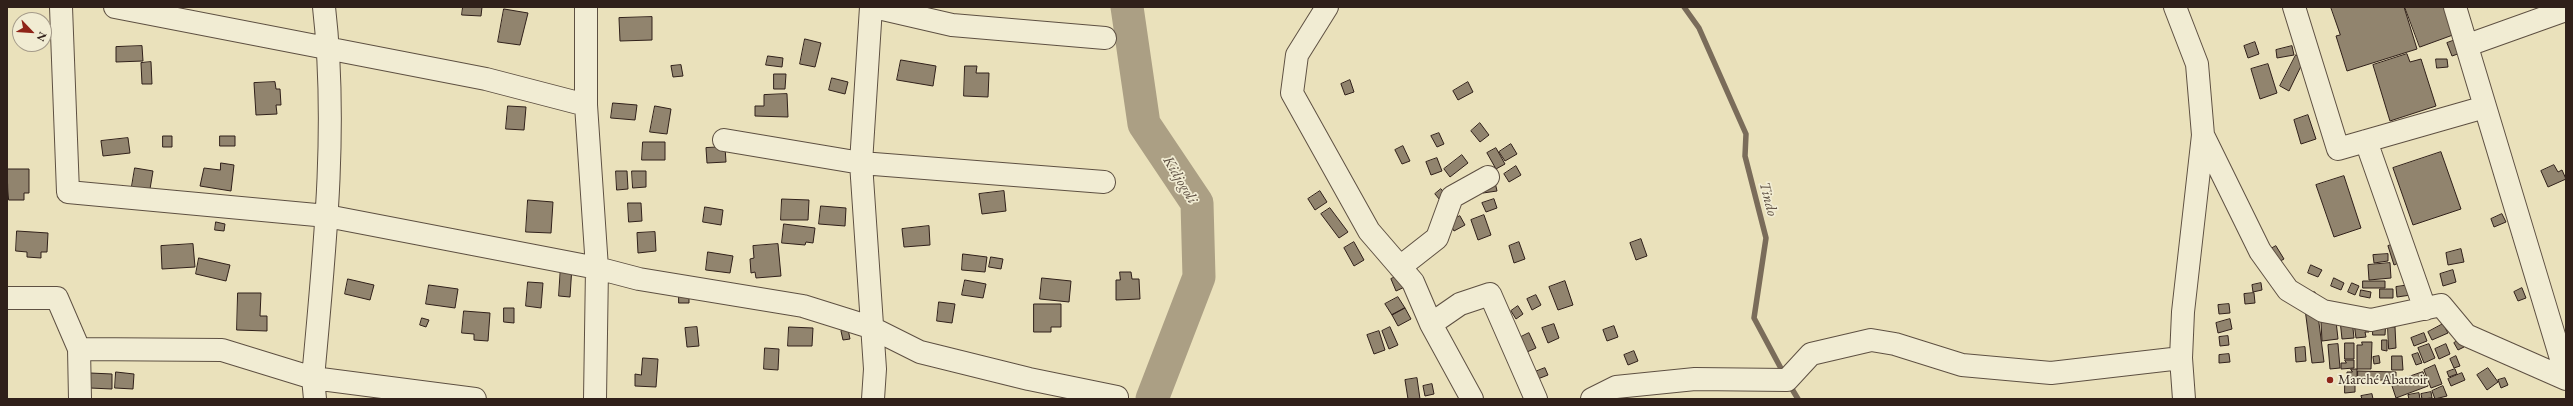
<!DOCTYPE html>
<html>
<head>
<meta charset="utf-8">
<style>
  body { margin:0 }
  #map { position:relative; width:2573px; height:406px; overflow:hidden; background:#eae1bb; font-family:"EB Garamond",serif }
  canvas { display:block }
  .frame { position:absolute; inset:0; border:8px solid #30201a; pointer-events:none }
  .north { position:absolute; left:12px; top:12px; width:40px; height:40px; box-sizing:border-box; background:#f1ecd3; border:1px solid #a49a89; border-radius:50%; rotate:115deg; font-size:11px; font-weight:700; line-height:16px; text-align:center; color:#30201a }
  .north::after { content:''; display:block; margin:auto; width:14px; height:18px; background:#8f2418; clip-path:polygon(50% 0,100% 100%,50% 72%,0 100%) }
</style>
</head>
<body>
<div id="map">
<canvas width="2573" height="406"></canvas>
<div class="frame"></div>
<div class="north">N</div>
</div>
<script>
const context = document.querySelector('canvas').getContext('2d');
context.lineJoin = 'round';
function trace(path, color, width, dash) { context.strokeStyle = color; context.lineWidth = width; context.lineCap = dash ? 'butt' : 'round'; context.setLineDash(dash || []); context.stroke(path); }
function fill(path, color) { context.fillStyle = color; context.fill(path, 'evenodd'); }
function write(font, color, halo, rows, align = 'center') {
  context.font = font + ' "EB Garamond",serif'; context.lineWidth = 3.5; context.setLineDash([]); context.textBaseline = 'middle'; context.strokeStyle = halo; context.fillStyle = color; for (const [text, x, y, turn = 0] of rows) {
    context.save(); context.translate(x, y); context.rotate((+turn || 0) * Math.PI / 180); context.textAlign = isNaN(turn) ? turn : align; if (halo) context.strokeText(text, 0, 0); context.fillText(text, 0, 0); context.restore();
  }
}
trace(new Path2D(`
  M 1684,7 L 1699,28 L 1746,134 L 1745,156 L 1766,238 L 1754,318 L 1784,374
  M 1789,384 L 1798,399`), '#7a6c5a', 5.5);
trace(new Path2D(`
  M 1127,7 L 1144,124 L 1197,203 L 1199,277 L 1152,399`), '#ab9f84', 33);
const building = new Path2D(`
  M 463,7 L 482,7 L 481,16 L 462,15 Z
  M 2331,7 L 2404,7 L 2417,49 L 2347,71 L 2336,36 L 2340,35 Z
  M 2405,7 L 2464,7 L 2472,28 L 2420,47 Z
  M 504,9 L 528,13 L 520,45 L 498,42 Z
  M 652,17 L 652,40 L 620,41 L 619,18 Z
  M 2464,37 L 2469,50 L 2452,56 L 2447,43 Z
  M 805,39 L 821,43 L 815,67 L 800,64 Z
  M 2255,42 L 2259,54 L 2248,58 L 2244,46 Z
  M 142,46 L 143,61 L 116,62 L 116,47 Z
  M 2292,46 L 2294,55 L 2277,58 L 2276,50 Z
  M 2407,54 L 2410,62 L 2421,59 L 2436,106 L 2390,121 L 2373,65 Z
  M 2296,55 L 2304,60 L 2289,91 L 2280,86 Z
  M 768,56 L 783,58 L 782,67 L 766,65 Z
  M 2436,59 L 2447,59 L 2448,67 L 2437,68 Z
  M 901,60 L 936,66 L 933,86 L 897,80 Z
  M 151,62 L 152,84 L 142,84 L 141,63 Z
  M 2268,64 L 2277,93 L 2260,99 L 2251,69 Z
  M 681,65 L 683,76 L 673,77 L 671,66 Z
  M 965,66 L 977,66 L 976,73 L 989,73 L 988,97 L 964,96 Z
  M 774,74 L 786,74 L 785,89 L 774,89 Z
  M 832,78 L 848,82 L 845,94 L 829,90 Z
  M 1350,80 L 1354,92 L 1345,95 L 1341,84 Z
  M 275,82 L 276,89 L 280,89 L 281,105 L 276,105 L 277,114 L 256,115 L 254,83 Z
  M 1468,82 L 1473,92 L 1458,100 L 1453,91 Z
  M 787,94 L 788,117 L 755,116 L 755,106 L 764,106 L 764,95 Z
  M 613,103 L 637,105 L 635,120 L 611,118 Z
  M 508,106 L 526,107 L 524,130 L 506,129 Z
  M 655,106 L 671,109 L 667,134 L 650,132 Z
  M 2308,115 L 2316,139 L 2301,144 L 2294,120 Z
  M 1480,123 L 1489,135 L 1480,142 L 1471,131 Z
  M 1439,133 L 1444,144 L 1437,147 L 1431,136 Z
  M 163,136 L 172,136 L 172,147 L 163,147 Z
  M 220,136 L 235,136 L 235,146 L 220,146 Z
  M 128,138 L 130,153 L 103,156 L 101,141 Z
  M 643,142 L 665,142 L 665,160 L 642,160 Z
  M 1511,144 L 1517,154 L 1505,161 L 1499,152 Z
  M 1403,146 L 1410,161 L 1402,164 L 1395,150 Z
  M 725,147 L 726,162 L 707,163 L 706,148 Z
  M 1496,148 L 1505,164 L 1496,169 L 1487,153 Z
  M 2441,152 L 2461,209 L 2413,225 L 2393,168 Z
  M 1462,155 L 1468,163 L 1450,177 L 1444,169 Z
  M 1437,158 L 1442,171 L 1431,175 L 1426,162 Z
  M 221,163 L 234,165 L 231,191 L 200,186 L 204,168 L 220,170 Z
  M 2554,165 L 2558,172 L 2562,170 L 2566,179 L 2548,187 L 2541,171 Z
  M 1516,166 L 1521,175 L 1509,182 L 1504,174 Z
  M 135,168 L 153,171 L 149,195 L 131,192 Z
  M 7,169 L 29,169 L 29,193 L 24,193 L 24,200 L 9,200 Z
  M 616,171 L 627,171 L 628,189 L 617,190 Z
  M 632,171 L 646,171 L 646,187 L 633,188 Z
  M 2344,176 L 2361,228 L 2334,237 L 2316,185 Z
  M 1495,182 L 1497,191 L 1483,193 L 1482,184 Z
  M 1441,189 L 1450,200 L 1444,205 L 1435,194 Z
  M 1004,191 L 1006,211 L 982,214 L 979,194 Z
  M 1320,191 L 1327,202 L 1315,210 L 1308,199 Z
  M 782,199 L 809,200 L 808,220 L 781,220 Z
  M 1494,199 L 1497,208 L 1486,212 L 1482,203 Z
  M 528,200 L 553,202 L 551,233 L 526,232 Z
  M 628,203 L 641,203 L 642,221 L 629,222 Z
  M 821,206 L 846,208 L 845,226 L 819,224 Z
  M 705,207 L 723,210 L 721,225 L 703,222 Z
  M 1330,208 L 1348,232 L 1339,238 L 1321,214 Z
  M 2502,214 L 2506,222 L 2494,227 L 2491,219 Z
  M 1484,215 L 1491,235 L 1478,240 L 1471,220 Z
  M 1460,216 L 1465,225 L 1454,231 L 1449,222 Z
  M 216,222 L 225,224 L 224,231 L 215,230 Z
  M 784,224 L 815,228 L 813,243 L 806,242 L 805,245 L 782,243 Z
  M 929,226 L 930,245 L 904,247 L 902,229 Z
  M 17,231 L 48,233 L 47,252 L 41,252 L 41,258 L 27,257 L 27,252 L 16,251 Z
  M 655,232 L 656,251 L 638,253 L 637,233 Z
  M 1641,239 L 1647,256 L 1636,260 L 1630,243 Z
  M 1354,242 L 1364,260 L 1354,266 L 1344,248 Z
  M 1519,242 L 1525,259 L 1514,263 L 1509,246 Z
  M 2397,243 L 2403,261 L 2394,265 L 2388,246 Z
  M 193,244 L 195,267 L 162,269 L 161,246 Z
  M 778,244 L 781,276 L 756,278 L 755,272 L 751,273 L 750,259 L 754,258 L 753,246 Z
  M 2276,246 L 2284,259 L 2275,264 L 2267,251 Z
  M 2461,249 L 2464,262 L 2448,265 L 2446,253 Z
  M 708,252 L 733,256 L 730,273 L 706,270 Z
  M 963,254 L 987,257 L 985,272 L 962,270 Z
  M 2388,254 L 2388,261 L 2374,263 L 2373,255 Z
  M 991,257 L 1003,259 L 1001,269 L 989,267 Z
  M 199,258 L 230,265 L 226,281 L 196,274 Z
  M 2390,263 L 2391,278 L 2369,280 L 2368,265 Z
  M 561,265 L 572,266 L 570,297 L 559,296 Z
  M 2311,265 L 2322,270 L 2318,277 L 2308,273 Z
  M 2453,270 L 2456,282 L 2443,286 L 2440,274 Z
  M 1120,272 L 1131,272 L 1132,279 L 1139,279 L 1140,299 L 1116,300 L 1116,280 L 1120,280 Z
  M 1404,273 L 1409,285 L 1396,291 L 1391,279 Z
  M 1042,278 L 1071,281 L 1069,302 L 1040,299 Z
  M 2334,278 L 2344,283 L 2341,290 L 2331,286 Z
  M 348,279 L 374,285 L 370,300 L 345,294 Z
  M 965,280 L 986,284 L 983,298 L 962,295 Z
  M 1565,281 L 1573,305 L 1558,310 L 1549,287 Z
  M 2363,281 L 2385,281 L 2385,288 L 2363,288 Z
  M 528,282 L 543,283 L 541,308 L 526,306 Z
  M 2261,283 L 2262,290 L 2253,292 L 2252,285 Z
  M 2352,283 L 2359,286 L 2355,295 L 2348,292 Z
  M 429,285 L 458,289 L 455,308 L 426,304 Z
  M 2410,285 L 2411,295 L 2397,297 L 2396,287 Z
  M 2522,288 L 2526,298 L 2518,301 L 2514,292 Z
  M 2380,289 L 2393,289 L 2393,298 L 2380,298 Z
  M 2361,290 L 2371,292 L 2370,298 L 2360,296 Z
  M 2310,292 L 2315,292 L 2324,362 L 2312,363 L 2304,301 Z
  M 238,293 L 261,293 L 260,316 L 267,316 L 267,331 L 237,330 Z
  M 2254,293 L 2255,303 L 2245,304 L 2244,294 Z
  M 679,295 L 689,295 L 689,303 L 679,303 Z
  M 1536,295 L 1541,305 L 1532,310 L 1527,299 Z
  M 1398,297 L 1405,308 L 1392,315 L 1385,304 Z
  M 939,302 L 955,304 L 952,323 L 937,321 Z
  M 1034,304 L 1061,304 L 1061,327 L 1051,327 L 1051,332 L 1034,332 Z
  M 2229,304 L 2230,313 L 2219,314 L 2218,305 Z
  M 1518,306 L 1523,314 L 1516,319 L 1511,311 Z
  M 504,308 L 514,308 L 514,323 L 504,322 Z
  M 1405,308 L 1411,319 L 1398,326 L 1392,315 Z
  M 464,311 L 490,313 L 488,341 L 474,340 L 474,334 L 462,333 Z
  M 422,318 L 429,320 L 426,327 L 420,325 Z
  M 2230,319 L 2232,329 L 2218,333 L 2216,323 Z
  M 2352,319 L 2354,338 L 2342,339 L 2340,320 Z
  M 2373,319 L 2386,319 L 2385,335 L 2373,335 Z
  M 2336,321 L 2338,339 L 2322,341 L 2321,322 Z
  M 2368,322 L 2369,332 L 2365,332 L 2366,337 L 2356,338 L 2354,323 Z
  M 1554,324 L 1559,338 L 1548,343 L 1542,328 Z
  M 2443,324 L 2448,333 L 2432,340 L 2428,332 Z
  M 1614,326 L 1618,337 L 1607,341 L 1603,330 Z
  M 697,327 L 699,346 L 687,347 L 685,328 Z
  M 789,327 L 813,328 L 812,346 L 788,346 Z
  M 1390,327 L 1398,345 L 1389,349 L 1382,331 Z
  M 2388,327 L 2395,327 L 2396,348 L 2389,349 Z
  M 848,329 L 850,339 L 843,340 L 841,331 Z
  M 1379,331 L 1385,350 L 1374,354 L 1367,335 Z
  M 1529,333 L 1536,348 L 1527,352 L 1521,337 Z
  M 2424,333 L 2427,341 L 2414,346 L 2411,338 Z
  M 2228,336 L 2229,345 L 2220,346 L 2219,337 Z
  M 2461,339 L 2464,347 L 2458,350 L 2454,343 Z
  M 2382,340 L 2387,340 L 2387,351 L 2382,350 Z
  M 2362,342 L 2372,342 L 2371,369 L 2357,369 L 2357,345 L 2362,345 Z
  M 2345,343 L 2354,343 L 2354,359 L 2345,359 Z
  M 2338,344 L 2340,368 L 2330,369 L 2328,345 Z
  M 2429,344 L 2435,358 L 2424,363 L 2418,348 Z
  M 2446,344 L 2450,354 L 2439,359 L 2435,349 Z
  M 2305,347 L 2306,361 L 2296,362 L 2295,348 Z
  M 765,348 L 779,349 L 778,370 L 764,369 Z
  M 1634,351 L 1638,361 L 1628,365 L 1624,355 Z
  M 2418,353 L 2422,363 L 2416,365 L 2412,355 Z
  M 2229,354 L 2230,362 L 2219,363 L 2219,355 Z
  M 2379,356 L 2380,363 L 2374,364 L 2373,357 Z
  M 2392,356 L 2402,356 L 2403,370 L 2392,370 Z
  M 2456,356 L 2460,366 L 2454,368 L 2450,359 Z
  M 643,358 L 658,359 L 656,387 L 635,386 L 635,374 L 641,375 Z
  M 2345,360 L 2354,360 L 2354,368 L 2341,369 L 2341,363 L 2346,363 Z
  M 2435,365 L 2442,384 L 2431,388 L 2424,370 Z
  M 1545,368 L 1548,375 L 1530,382 L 1527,375 Z
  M 2488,368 L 2498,382 L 2487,390 L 2477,375 Z
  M 2351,369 L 2357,369 L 2357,379 L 2347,379 L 2347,372 L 2352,372 Z
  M 2455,369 L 2457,374 L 2449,377 L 2447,372 Z
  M 2358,371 L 2396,372 L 2396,380 L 2358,380 Z
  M 116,372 L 134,374 L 133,389 L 115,388 Z
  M 2423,372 L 2428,386 L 2396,398 L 2391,383 Z
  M 90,373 L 112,374 L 112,389 L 90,388 Z
  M 2462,373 L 2465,380 L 2451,386 L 2448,379 Z
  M 1417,378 L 1420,399 L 1408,399 L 1405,380 Z
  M 2505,378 L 2508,385 L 2501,388 L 2498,380 Z
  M 2345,383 L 2355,383 L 2355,392 L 2345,393 Z
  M 1432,384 L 1434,394 L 1425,396 L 1423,386 Z
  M 2443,386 L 2447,396 L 2435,399 L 2432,391 Z
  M 2431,392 L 2432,398 L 2422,399 L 2421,394 Z
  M 2419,393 L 2420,399 L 2409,399 L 2408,395 Z
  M 2372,394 L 2373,399 L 2362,399 L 2361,396 Z`);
fill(building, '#91846e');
trace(building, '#30201a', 1);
const minor = new Path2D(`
  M 61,7 L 68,192 L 327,216 L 597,268 L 639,279 L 803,306 L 870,327 L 920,352 L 1029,379 L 1117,397
  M 115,7 L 486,79 L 586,105
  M 586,7 L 586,105 L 597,268 L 595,399
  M 871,7 L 861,163 L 875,369 L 873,399
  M 874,7 L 952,25 L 1105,38
  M 1327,7 L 1297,55 L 1292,93 L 1369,231 L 1413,282 L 1431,324 L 1472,399
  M 2175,7 L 2197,64 L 2203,135 L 2183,312 L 2181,358 L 2184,399
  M 2294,7 L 2338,149 L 2485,107
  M 2455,7 L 2566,375
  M 2468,45 L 2566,10
  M 2203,135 L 2260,251 L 2288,290 L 2323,311 L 2371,320 L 2441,305 L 2466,335 L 2566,379
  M 724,140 L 861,163 L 1104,182
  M 2366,141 L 2425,309
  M 1400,267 L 1437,238 L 1452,197 L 1488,177
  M 7,298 L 57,298 L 79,349 L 80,399
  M 1431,324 L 1460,304 L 1490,294 L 1536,399
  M 79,349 L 222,350 L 313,378 L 475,399
  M 315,399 L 313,378 C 324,257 338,128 324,7
  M 1592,399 L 1616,387 L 1695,379 L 1787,380 L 1811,354 L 1871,340 L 1895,344 L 1962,365 L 2051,373 L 2181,358`);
trace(minor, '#5e5042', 24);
trace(minor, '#f1ecd3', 22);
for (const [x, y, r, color] of [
  [2330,380,4,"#8f2418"]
]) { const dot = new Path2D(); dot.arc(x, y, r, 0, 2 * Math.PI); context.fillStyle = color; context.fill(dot); trace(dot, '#f1ecd3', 1.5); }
write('14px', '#30201a', '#f1ecd3', [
  ["Marché Abattoir",2338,380]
], 'left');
write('italic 15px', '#5b4c3f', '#f1ecd3', [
  ["Kidjogoli",1180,180,59],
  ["Tindo",1768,199,75]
]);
</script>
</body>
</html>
